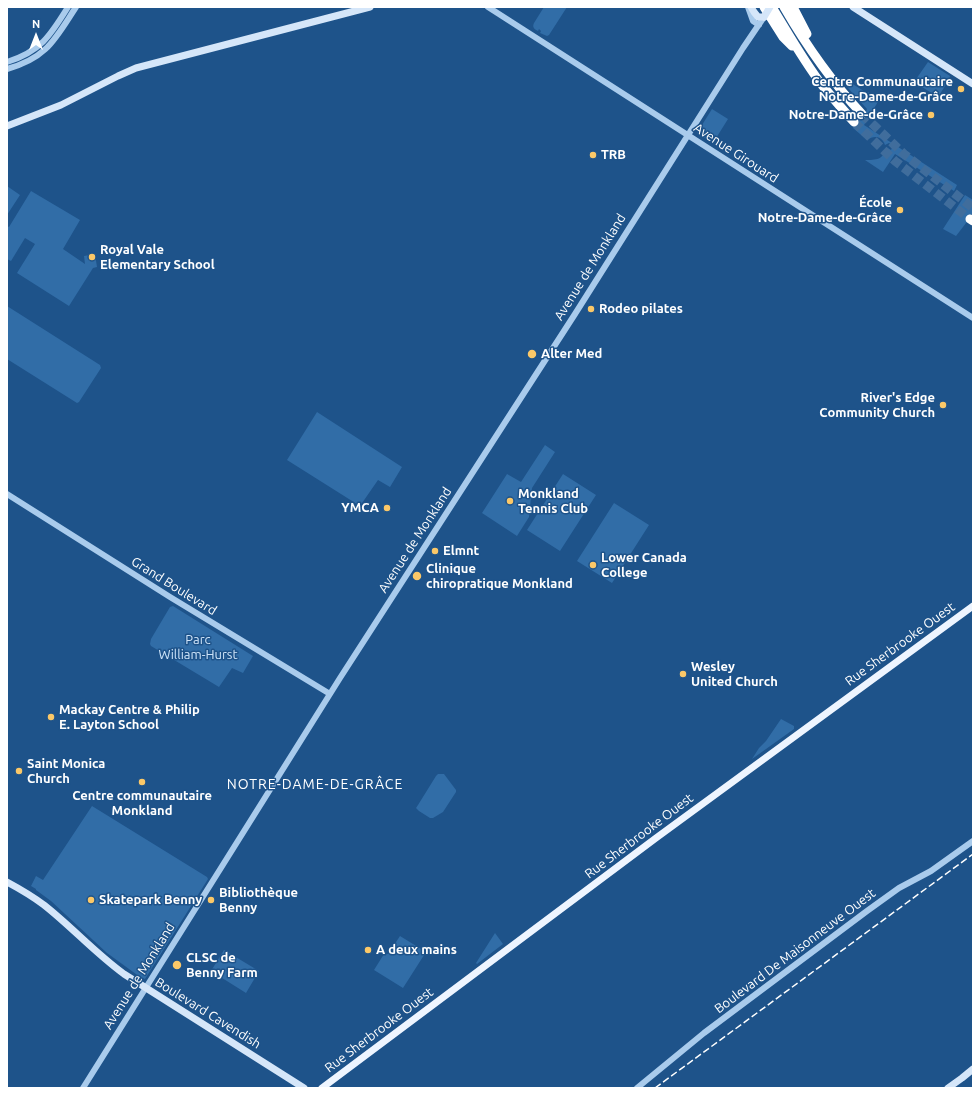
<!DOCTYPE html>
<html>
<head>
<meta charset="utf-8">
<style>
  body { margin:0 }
  #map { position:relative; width:980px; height:1095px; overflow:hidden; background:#1e538a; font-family:Ubuntu,sans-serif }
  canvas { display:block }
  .frame { position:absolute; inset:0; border:8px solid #fff; pointer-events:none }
  .north { position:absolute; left:16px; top:16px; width:40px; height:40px; -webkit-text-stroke:3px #1e538a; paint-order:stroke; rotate:0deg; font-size:11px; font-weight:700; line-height:16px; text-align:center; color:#fff }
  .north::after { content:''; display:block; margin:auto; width:14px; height:18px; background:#fff; clip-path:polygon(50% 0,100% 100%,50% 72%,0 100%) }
</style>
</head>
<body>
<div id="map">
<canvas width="980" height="1095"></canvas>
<div class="frame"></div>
<div class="north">N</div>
</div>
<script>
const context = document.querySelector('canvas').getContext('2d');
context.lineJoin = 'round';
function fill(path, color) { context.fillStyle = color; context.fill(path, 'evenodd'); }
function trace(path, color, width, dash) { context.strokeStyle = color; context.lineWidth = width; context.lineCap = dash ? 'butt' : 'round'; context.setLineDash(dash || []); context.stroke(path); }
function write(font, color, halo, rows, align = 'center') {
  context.font = font + ' Ubuntu,sans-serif'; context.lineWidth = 3; context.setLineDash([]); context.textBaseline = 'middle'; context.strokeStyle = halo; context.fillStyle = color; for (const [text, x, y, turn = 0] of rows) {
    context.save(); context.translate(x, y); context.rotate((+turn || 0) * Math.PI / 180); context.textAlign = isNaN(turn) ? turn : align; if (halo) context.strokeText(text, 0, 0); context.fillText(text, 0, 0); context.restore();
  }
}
fill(new Path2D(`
  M 544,7 L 567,7 L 549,35 L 547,36 L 540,33 L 541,31 L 539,29 L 538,31 C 534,29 532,27 534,23 Z
  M 928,62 L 950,76 L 949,80 L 938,97 L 914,82 Z
  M 851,83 L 867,93 L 868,92 L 879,100 L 864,125 L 957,185 L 954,191 L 895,154 L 883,172 L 865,160 C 876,160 884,160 886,147 L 891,150 L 893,146 L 889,143 L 885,145 C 882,136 874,135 867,140 L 853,128 L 856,125 L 856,122 L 866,112 L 867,109 L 848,88 Z
  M 712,109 L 728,119 L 713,143 L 697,133 Z
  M 7,186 L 20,195 L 7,215 Z
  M 31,191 L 80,220 L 63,249 L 85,264 L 84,256 L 95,254 L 97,267 L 93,268 L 69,306 L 17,273 L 35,244 L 25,238 L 11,261 L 7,259 L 7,226 L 9,227 Z
  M 965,195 L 973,200 L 973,214 L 956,236 L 943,229 Z
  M 7,306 L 100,365 L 101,368 L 79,402 L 77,403 L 7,359 Z
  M 317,412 L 402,467 L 390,487 L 378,480 L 360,506 L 287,460 Z
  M 545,445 L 555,452 L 532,488 L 529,517 L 517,536 L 482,513 L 507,474 L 521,482 Z
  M 563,474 L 596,495 L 560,551 L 527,530 Z
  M 614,503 L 649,525 L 612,583 L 577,561 Z
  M 173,606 L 253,656 L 243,673 L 232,668 L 219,687 L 151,646 L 150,644 L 151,639 L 170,607 Z
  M 781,719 L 794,726 L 794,729 L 752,759 L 759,748 L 766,741 Z
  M 438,774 L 444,774 L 456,790 L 456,792 L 443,812 L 433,818 L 430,818 L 419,811 L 416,808 L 418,805 L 436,776 Z
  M 92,806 L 207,877 L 208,879 L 145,979 L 140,977 L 107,953 L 51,901 L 36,890 L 36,889 L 31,886 L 36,876 L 43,880 Z
  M 495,933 L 503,944 L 477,964 L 476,963 Z
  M 400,936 L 426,952 L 403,988 L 374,970 L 384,954 L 388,954 Z
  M 224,950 L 259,971 L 246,993 L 211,971 Z`), '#316da7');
trace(new Path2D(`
  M 862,114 L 904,154 L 973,208
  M 854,122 L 895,161 L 970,219`), '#406d9c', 9, [9, 4.5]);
trace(new Path2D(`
  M 488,7 L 973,318
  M 748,7 L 753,21 L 759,25
  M 7,62 C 41,51 50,36 68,7
  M 7,69 C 47,58 55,39 76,7
  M 7,494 L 170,597 L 330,694
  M 83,1088 L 340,678 L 575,314 L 743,48 L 764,17
  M 637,1088 L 704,1033 L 867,911 L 899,888 L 931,871 L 973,841`), '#a9cbec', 6);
trace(new Path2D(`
  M 751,7 L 754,12 L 758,17 L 764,17
  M 853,7 L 973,84
  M 7,126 L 61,105 L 118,76 L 136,68 L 370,7
  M 7,882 C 20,889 32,896 44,905 C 72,927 95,953 124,974 L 304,1088
  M 948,1088 L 962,1078 L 973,1069`), '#d5e6f9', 7);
trace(new Path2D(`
  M 322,1088 L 656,838 L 973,606`), '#eef5ff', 7);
trace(new Path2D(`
  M 764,7 L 783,37 L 792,46
  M 772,7 C 788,33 803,60 822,85 C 832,97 843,110 854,122
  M 784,7 C 806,45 832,82 862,114
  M 793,7 L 807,34
  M 970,219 L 973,221`), '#fff', 9);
trace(new Path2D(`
  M 655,1088 L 973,854`), '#fff', 1.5, [7, 3]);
trace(new Path2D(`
  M 764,17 L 770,7`), '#d5e6f9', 7);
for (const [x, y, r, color] of [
  [961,89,4,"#fbc868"],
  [931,115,4,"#fbc868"],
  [593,155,4,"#fbc868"],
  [900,210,4,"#fbc868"],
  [92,257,4,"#fbc868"],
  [591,309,4,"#fbc868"],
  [532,354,5,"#fbc868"],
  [943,405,4,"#fbc868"],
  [510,501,4,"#fbc868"],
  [387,508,4,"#fbc868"],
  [435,551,4,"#fbc868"],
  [593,565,4,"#fbc868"],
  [417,576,5,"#fbc868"],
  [683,674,4,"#fbc868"],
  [51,717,4,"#fbc868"],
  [19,771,4,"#fbc868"],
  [142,782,4,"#fbc868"],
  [91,900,4,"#fbc868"],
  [211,900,4,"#fbc868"],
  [368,950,4,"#fbc868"],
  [177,965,5,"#fbc868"]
]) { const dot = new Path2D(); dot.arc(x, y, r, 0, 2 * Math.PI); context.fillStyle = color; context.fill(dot); trace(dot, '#1e538a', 1.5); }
write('bold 13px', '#fff', '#1e538a', [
  ["Centre Communautaire",953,82,"right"],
  ["Notre-Dame-de-Grâce",953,97,"right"],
  ["Notre-Dame-de-Grâce",923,115,"right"],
  ["TRB",601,155],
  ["École",892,203,"right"],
  ["Notre-Dame-de-Grâce",892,218,"right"],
  ["Royal Vale",100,250],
  ["Elementary School",100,265],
  ["Rodeo pilates",599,309],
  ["Alter Med",541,354],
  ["River's Edge",935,398,"right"],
  ["Community Church",935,413,"right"],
  ["Monkland",518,494],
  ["Tennis Club",518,509],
  ["YMCA",379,508,"right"],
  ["Elmnt",443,551],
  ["Lower Canada",601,558],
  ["College",601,573],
  ["Clinique",426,569],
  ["chiropratique Monkland",426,584],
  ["Wesley",691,667],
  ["United Church",691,682],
  ["Mackay Centre & Philip",59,710],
  ["E. Layton School",59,725],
  ["Saint Monica",27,764],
  ["Church",27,779],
  ["Centre communautaire",142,796,"center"],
  ["Monkland",142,811,"center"],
  ["Bibliothèque",219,893],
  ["Benny",219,908],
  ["Skatepark Benny",99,900],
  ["A deux mains",376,950],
  ["CLSC de",186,958],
  ["Benny Farm",186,973]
], 'left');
write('13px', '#fff', '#1e538a', [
  ["Avenue Girouard",736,153,33],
  ["Avenue de Monkland",590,267,-58],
  ["Avenue de Monkland",415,540,-57],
  ["Grand Boulevard",174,586,32],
  ["Rue Sherbrooke Ouest",900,644,-36],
  ["Rue Sherbrooke Ouest",639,836,-37],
  ["Boulevard De Maisonneuve Ouest",795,951,-37],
  ["Avenue de Monkland",139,976,-58],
  ["Boulevard Cavendish",208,1013,32],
  ["Rue Sherbrooke Ouest",379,1030,-37]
]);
write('13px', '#cee4f9', '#1e538a', [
  ["Parc",198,640],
  ["William-Hurst",198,655]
]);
context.letterSpacing = '1px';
write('14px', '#fff', '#1e538a', [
  ["NOTRE-DAME-DE-GRÂCE",315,784]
]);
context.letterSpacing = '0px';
</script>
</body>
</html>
